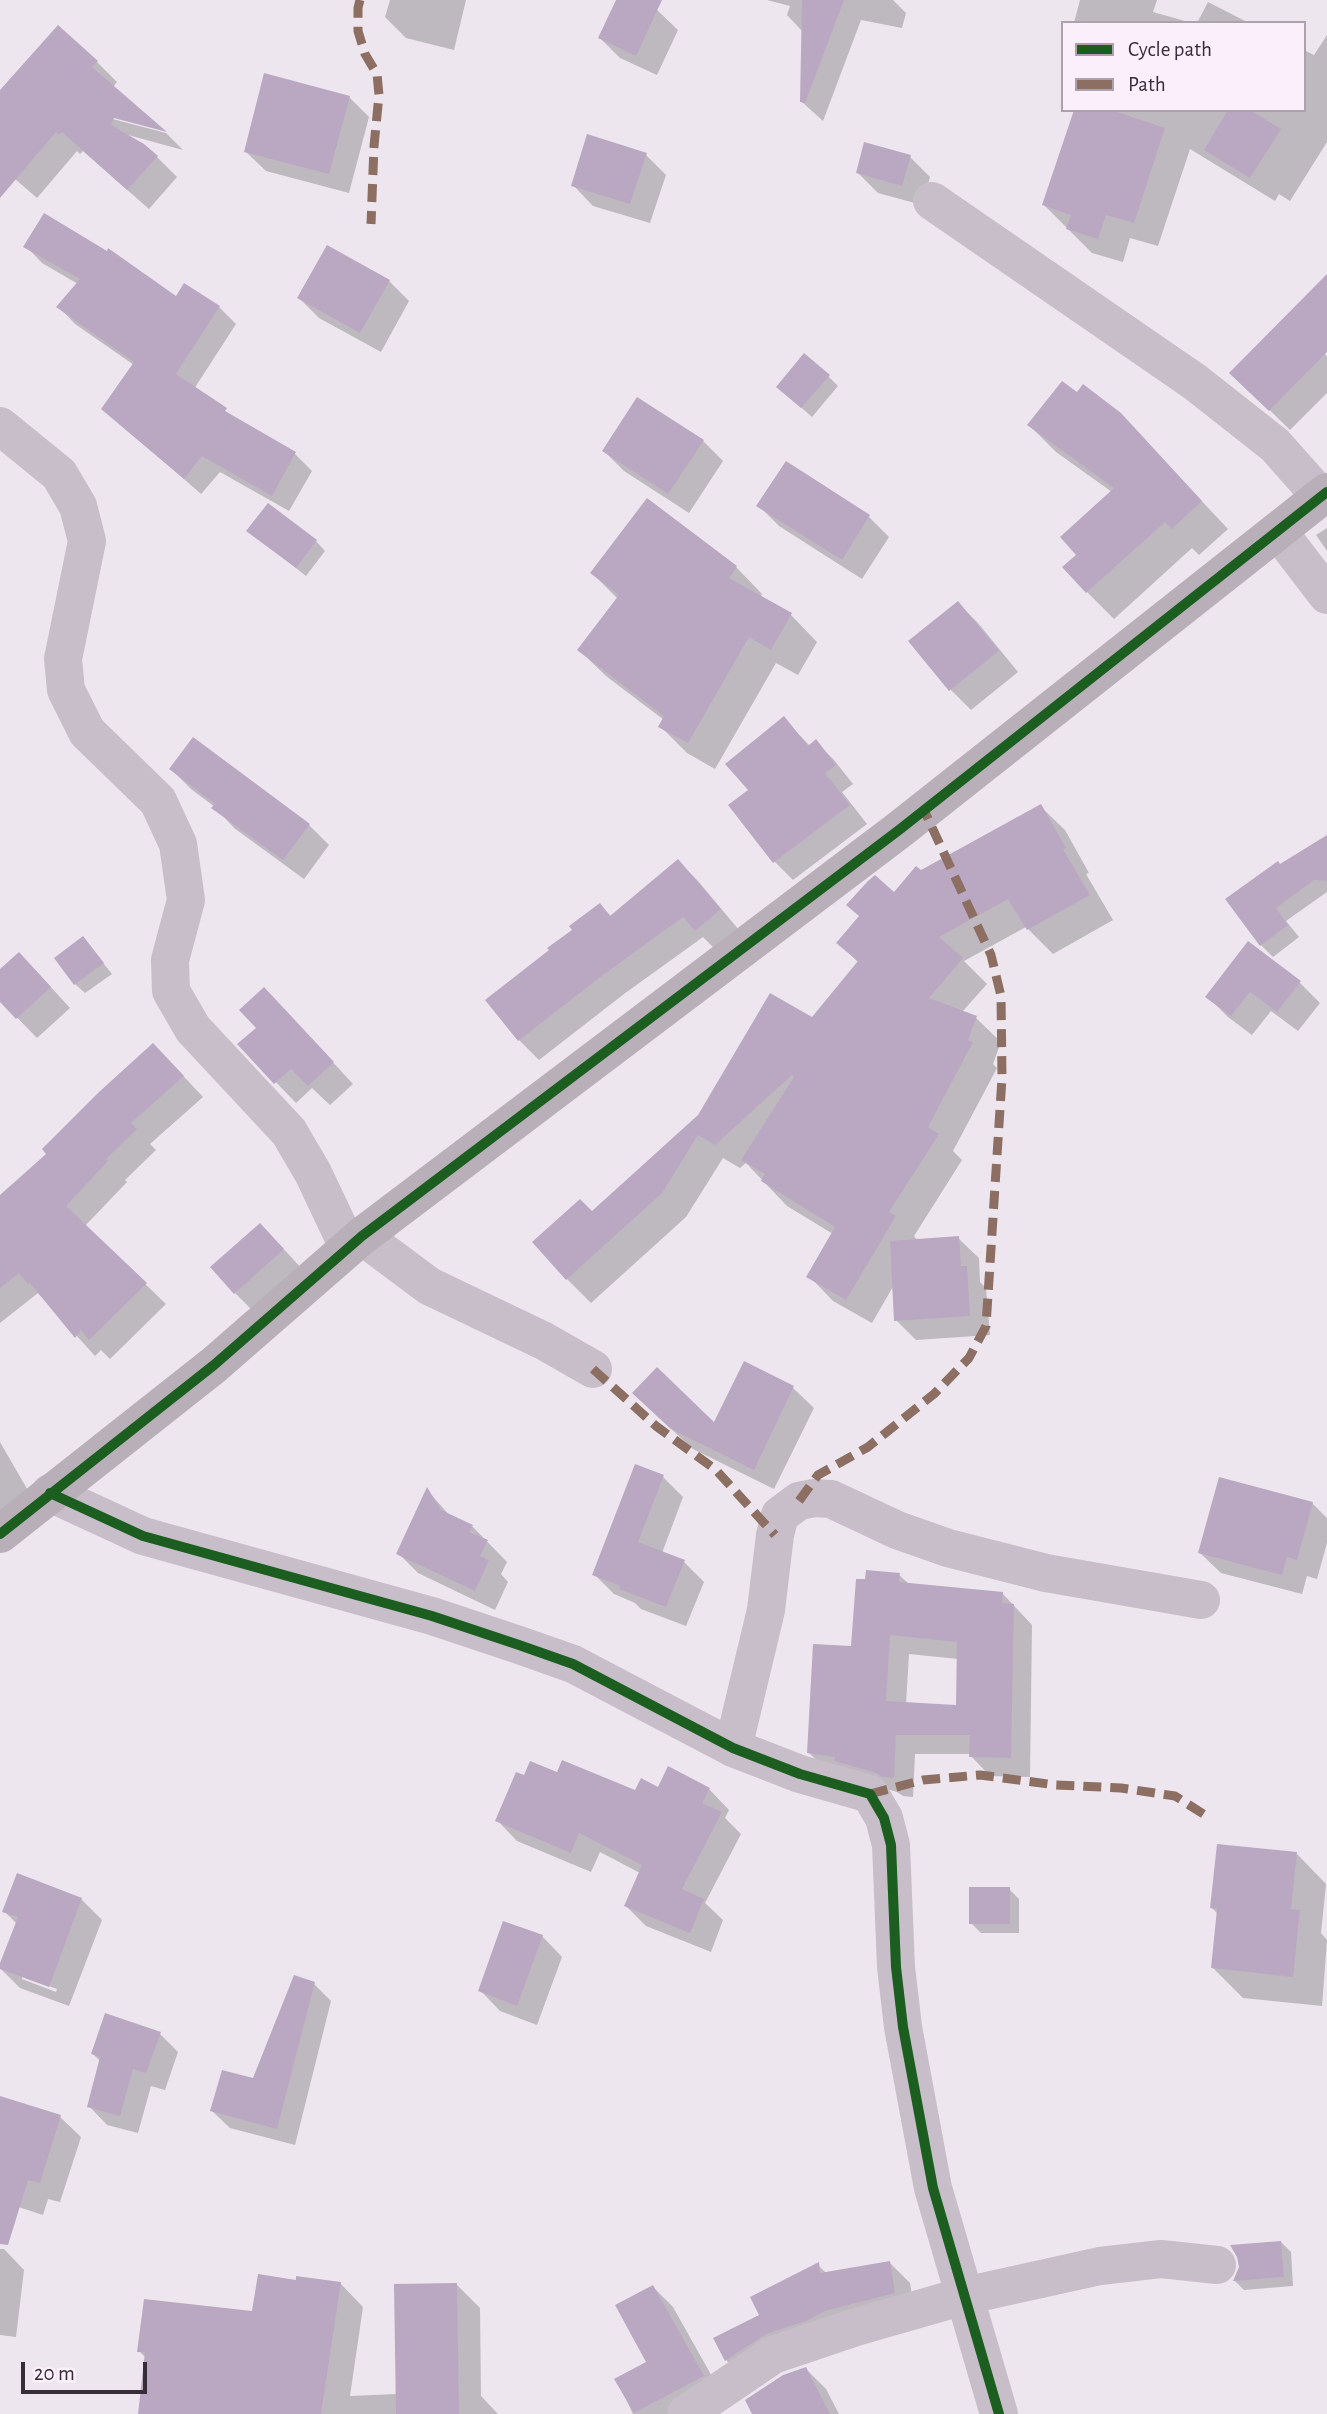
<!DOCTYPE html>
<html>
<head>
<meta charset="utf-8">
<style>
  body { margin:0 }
  #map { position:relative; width:1327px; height:2414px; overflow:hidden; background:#eee6ef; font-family:"Alegreya Sans",sans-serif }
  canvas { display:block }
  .legend { position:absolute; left:1061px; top:21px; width:245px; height:91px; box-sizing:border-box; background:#faeffa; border:2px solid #aca1ad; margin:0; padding:9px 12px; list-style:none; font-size:21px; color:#362c3a }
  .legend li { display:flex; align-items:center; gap:14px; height:35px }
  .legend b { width:35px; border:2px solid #aca1ad }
  .scale { position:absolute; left:21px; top:2362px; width:126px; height:32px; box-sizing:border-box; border:4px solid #362c3a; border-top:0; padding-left:9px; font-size:21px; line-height:24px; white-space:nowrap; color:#362c3a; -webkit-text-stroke:5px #faeffa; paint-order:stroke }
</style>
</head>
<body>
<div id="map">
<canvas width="1327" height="2414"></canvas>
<ul class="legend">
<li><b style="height:9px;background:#1b5e20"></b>Cycle path</li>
<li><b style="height:9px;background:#8d6e63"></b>Path</li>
</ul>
<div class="scale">20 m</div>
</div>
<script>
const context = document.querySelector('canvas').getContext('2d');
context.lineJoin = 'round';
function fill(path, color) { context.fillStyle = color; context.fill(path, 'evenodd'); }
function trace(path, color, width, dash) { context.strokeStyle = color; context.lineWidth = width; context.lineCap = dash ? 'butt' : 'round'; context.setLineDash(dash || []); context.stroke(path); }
fill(new Path2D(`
  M 390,0 L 466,0 L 454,50 L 406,38 L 385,17 Z
  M 618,0 L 637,0 L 657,10 L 678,30 L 657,75 L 620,58 L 600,38 Z
  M 767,0 L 893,0 L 906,13 L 902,28 L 861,20 L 823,121 L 801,101 L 803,32 L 787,15 L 790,6 Z
  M 1080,0 L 1157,0 L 1153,12 L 1192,23 L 1074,23 Z
  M 1208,2 L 1249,23 L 1197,23 Z
  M 1327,35 L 1327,142 L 1290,201 L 1279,194 L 1275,201 L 1190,149 L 1158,246 L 1130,238 L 1123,262 L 1092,253 L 1044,205 L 1075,110 L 1304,110 L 1304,50 L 1314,55 Z
  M 97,62 L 117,82 L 113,87 L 105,117 L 166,133 L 183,150 L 128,135 L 157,157 L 177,177 L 149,209 L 83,151 L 80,154 L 77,151 L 37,198 L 0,166 L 0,99 Z
  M 349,97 L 369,117 L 349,193 L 266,171 L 245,151 Z
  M 646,155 L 666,175 L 650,223 L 593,206 L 573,185 Z
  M 910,157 L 930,177 L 922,205 L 878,193 L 858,173 Z
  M 26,246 L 177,298 L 219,307 L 236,324 L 194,389 L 233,418 L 295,454 L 312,471 L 289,511 L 220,472 L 201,494 L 103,408 L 134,365 L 75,324 L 59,307 L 78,284 L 42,263 Z
  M 389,281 L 409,301 L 381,352 L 319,318 L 299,298 Z
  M 1287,317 L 1327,356 L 1327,393 L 1290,430 L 1232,373 Z
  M 828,376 L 838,386 L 812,417 L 788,396 Z
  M 1077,395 L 1120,414 L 1228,529 L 1199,555 L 1192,548 L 1114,619 L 1087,592 L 1078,555 L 1112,492 L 1056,452 L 1029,425 Z
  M 703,441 L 723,461 L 689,513 L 624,471 L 604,451 Z
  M 787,463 L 869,517 L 889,537 L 862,579 L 779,526 L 759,506 Z
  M 1327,528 L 1327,551 L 1316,535 Z
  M 249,531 L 316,541 L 325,551 L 306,576 Z
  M 736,567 L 762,594 L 760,598 L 791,615 L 817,642 L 798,675 L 776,663 L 715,769 L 687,753 L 660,726 L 664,720 L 606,676 L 579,650 L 618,599 L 592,573 Z
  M 958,603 L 978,623 L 1018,672 L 971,710 L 951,690 L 911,641 Z
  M 784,719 L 810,746 L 816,742 L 834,760 L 853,784 L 842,792 L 867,824 L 793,880 L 775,862 L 731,805 L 750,791 Z
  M 193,740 L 309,825 L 329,845 L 304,879 L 234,828 L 215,807 L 191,789 L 171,769 Z
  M 1040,806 L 1065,830 L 1089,873 L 1086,874 L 1113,920 L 1053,954 L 1026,927 L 964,961 L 987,984 L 962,1012 L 976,1018 L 1001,1042 L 993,1064 L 997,1068 L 953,1151 L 962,1160 L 914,1236 L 918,1241 L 958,1238 L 979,1258 L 980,1282 L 986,1288 L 990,1335 L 916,1340 L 896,1320 L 894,1285 L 872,1323 L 833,1301 L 809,1276 L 833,1234 L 787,1206 L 746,1163 L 740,1168 L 723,1158 L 686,1217 L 591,1303 L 567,1279 L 592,1214 L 812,1020 L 859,963 L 838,943 L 921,872 Z
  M 1327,836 L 1327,892 L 1286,921 L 1299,937 L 1273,957 L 1261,945 L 1280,866 Z
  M 678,861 L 698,881 L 739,930 L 716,950 L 703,937 L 624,994 L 539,1060 L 519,1040 L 487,1000 L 575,930 L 600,905 L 612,917 Z
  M 83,938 L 112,974 L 85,993 L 75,984 Z
  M 1248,944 L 1300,983 L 1320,1003 L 1298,1031 L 1271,1011 L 1252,1035 L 1228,1017 L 1208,997 Z
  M 0,971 L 39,974 L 70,1008 L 37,1038 L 0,1000 Z
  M 284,1009 L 353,1084 L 330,1105 L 312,1088 L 296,1103 L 240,1045 Z
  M 173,1065 L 203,1097 L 150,1144 L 156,1150 L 125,1180 L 127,1182 L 85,1226 L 166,1304 L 110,1359 L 101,1350 L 95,1356 L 38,1293 L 0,1323 L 0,1197 Z
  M 280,1245 L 303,1270 L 255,1313 L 235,1293 Z
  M 745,1364 L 793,1388 L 814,1408 L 774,1489 L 693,1449 L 654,1413 L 714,1424 Z
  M 0,1442 L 30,1494 L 0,1512 Z
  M 663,1477 L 683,1497 L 662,1553 L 684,1562 L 704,1582 L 686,1626 L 641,1609 L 635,1603 L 614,1594 L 594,1574 Z
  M 427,1490 L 451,1517 L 472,1526 L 507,1562 L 501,1574 L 508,1582 L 495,1610 L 418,1573 L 398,1553 Z
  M 1312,1503 L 1327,1518 L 1327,1543 L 1317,1579 L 1307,1576 L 1302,1594 L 1221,1573 L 1200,1553 Z
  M 899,1575 L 909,1584 L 1003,1594 L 1032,1625 L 1030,1777 L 990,1776 L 971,1756 L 971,1754 L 915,1754 L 913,1797 L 903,1796 L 897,1792 L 829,1772 L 809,1753 L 853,1648 ZM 909,1654 L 958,1659 L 957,1706 L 906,1704 Z
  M 558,1774 L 636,1792 L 709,1789 L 729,1810 L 725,1818 L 741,1834 L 705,1903 L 723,1920 L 711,1952 L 646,1926 L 626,1906 L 640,1873 L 600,1852 L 591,1872 L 517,1841 L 497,1820 L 524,1778 Z
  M 1297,1854 L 1326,1884 L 1321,1933 L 1327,1940 L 1322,2006 L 1243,1998 L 1213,1968 L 1218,1914 L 1212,1908 Z
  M 1009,1889 L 1019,1899 L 1019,1933 L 981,1933 L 971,1923 Z
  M 81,1899 L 102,1920 L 69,2006 L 20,1988 L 0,1968 L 17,1924 L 4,1911 ZM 22,1976 L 57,1989 L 56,1992 L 22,1979 Z
  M 542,1936 L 562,1957 L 537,2025 L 500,2011 L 480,1990 Z
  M 314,1984 L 331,2001 L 295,2145 L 230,2128 L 212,2111 L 254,2080 Z
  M 160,2034 L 178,2052 L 165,2090 L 151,2086 L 138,2133 L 107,2125 L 89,2106 L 100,2061 L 93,2054 Z
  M 0,2098 L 60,2117 L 81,2137 L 60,2202 L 48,2199 L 43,2215 L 0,2201 Z
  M 1281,2242 L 1291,2252 L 1293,2286 L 1244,2290 L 1235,2281 L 1241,2267 Z
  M 0,2249 L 4,2249 L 24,2270 L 16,2337 L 0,2335 Z
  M 890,2263 L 910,2283 L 915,2313 L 747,2380 L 726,2360 L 715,2338 L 762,2316 L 818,2265 L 827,2274 Z
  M 297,2282 L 340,2283 L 363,2307 L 350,2396 L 397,2394 L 457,2285 L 480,2308 L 481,2396 L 498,2414 L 139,2414 L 146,2358 L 139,2351 L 254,2313 Z
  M 653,2287 L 673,2307 L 723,2396 L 690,2414 L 633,2414 L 617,2380 L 648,2362 Z
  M 806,2369 L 826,2389 L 839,2414 L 754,2414 Z`), '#0003');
fill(new Path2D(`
  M 616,0 L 662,0 L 636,56 L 598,38 Z
  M 802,0 L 844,0 L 805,103 L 800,102 Z
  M 58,25 L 98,61 L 92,67 L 167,132 L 114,118 L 111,125 L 144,144 L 158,156 L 127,190 L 62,132 L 59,135 L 56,132 L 0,198 L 0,90 Z
  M 264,73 L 350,96 L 329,174 L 244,152 Z
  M 1074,110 L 1111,110 L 1165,128 L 1134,223 L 1106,215 L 1098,239 L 1066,229 L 1071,215 L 1042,205 Z
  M 1228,110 L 1250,110 L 1281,129 L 1250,178 L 1204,150 Z
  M 587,134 L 647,153 L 630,204 L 571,186 Z
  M 864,142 L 911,155 L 902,186 L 856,173 Z
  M 44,213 L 107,251 L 108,248 L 176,296 L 184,283 L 220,306 L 176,374 L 227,408 L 225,411 L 296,452 L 272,496 L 202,456 L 184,479 L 101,409 L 134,362 L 56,307 L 80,279 L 23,247 Z
  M 327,245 L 390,280 L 360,333 L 297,298 Z
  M 1327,274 L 1327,352 L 1269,411 L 1229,373 Z
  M 804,353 L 830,375 L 801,408 L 776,387 Z
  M 1062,381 L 1077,392 L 1083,384 L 1121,413 L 1202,501 L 1172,529 L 1165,522 L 1086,593 L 1062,567 L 1076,555 L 1060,537 L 1114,488 L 1027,425 Z
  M 637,397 L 704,440 L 668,494 L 602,451 Z
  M 786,461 L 870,515 L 842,560 L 756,506 Z
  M 647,498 L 737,566 L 729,578 L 792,613 L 771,650 L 749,637 L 688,743 L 658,727 L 664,716 L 577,650 L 619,595 L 590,573 Z
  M 268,503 L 317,540 L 296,568 L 246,531 Z
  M 958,601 L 999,651 L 949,691 L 908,641 Z
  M 784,716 L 808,746 L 816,739 L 836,765 L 825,773 L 850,805 L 773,863 L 728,805 L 748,790 L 725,764 Z
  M 193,737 L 310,824 L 283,860 L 211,808 L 215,804 L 169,769 Z
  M 1041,804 L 1066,848 L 1063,849 L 1090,895 L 1027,930 L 1008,899 L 939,937 L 963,958 L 929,998 L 977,1016 L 968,1040 L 973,1042 L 928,1127 L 939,1134 L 889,1212 L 896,1216 L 846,1300 L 806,1277 L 835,1227 L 761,1181 L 765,1174 L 741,1160 L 794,1077 L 792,1075 L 715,1145 L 698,1135 L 662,1193 L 566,1280 L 532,1242 L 580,1199 L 592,1211 L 698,1115 L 770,993 L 812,1017 L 858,961 L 836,943 L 859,916 L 846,905 L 868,881 L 875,875 L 894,892 L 916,866 L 921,870 Z
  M 1327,835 L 1327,881 L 1314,880 L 1276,908 L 1288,925 L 1260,946 L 1225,899 L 1278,861 L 1280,864 Z
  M 678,859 L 721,909 L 695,931 L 683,917 L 603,975 L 518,1041 L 485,1000 L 549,950 L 547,948 L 572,930 L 569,926 L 600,903 L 610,916 Z
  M 83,936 L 104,963 L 74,985 L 54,958 Z
  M 1248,941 L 1301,981 L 1277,1012 L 1250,992 L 1231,1016 L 1205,997 Z
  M 19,952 L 51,987 L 16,1019 L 0,1002 L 0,969 Z
  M 264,987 L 334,1062 L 308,1086 L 291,1069 L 274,1084 L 237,1044 L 256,1028 L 239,1010 Z
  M 153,1043 L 184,1076 L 131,1123 L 137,1129 L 106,1159 L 108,1161 L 66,1206 L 147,1283 L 89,1340 L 81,1330 L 75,1338 L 30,1283 L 28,1284 L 19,1273 L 0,1288 L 0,1195 L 46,1154 L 42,1149 L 99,1092 Z
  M 260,1223 L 284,1249 L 234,1294 L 210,1267 Z
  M 959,1236 L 961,1266 L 967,1266 L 970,1316 L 894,1321 L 890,1241 Z
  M 744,1361 L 794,1386 L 754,1470 L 671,1429 L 632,1393 L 657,1367 L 714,1422 Z
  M 635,1464 L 664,1475 L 638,1542 L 685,1560 L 666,1607 L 619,1589 L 620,1586 L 592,1575 Z
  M 1219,1477 L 1313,1502 L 1297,1560 L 1287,1557 L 1282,1575 L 1198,1553 Z
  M 427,1487 L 441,1510 L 473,1525 L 469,1532 L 488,1540 L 480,1556 L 489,1560 L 475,1591 L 396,1554 Z
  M 866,1570 L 900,1573 L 899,1582 L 1003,1592 L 1002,1603 L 1014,1604 L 1011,1758 L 969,1757 L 970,1735 L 896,1735 L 894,1778 L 882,1777 L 876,1773 L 834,1761 L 835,1757 L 807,1753 L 813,1644 L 851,1646 L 856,1579 L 865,1579 ZM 890,1635 L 957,1642 L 956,1705 L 886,1701 Z
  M 562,1760 L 635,1790 L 641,1778 L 658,1787 L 668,1766 L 710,1788 L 702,1803 L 722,1812 L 682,1889 L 704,1899 L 690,1933 L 624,1906 L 642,1865 L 579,1833 L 571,1853 L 495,1821 L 516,1772 L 524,1775 L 530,1761 L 557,1772 Z
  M 1217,1844 L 1297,1852 L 1291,1909 L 1300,1910 L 1293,1977 L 1211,1968 L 1217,1909 L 1210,1908 Z
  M 17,1873 L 82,1898 L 49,1987 L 0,1969 L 0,1963 L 18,1917 L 2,1912 Z
  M 969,1887 L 1010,1887 L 1010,1924 L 969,1924 Z
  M 503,1921 L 543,1935 L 517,2006 L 478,1991 Z
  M 294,1975 L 315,1982 L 277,2129 L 210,2111 L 222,2070 L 253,2078 Z
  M 105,2013 L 161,2032 L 146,2073 L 133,2069 L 120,2116 L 87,2107 L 100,2057 L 91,2054 Z
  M 0,2096 L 61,2115 L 40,2183 L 28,2180 L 8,2245 L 0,2244 Z
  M 1281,2241 L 1284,2277 L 1233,2281 L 1239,2267 L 1237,2257 L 1230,2245 Z
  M 890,2261 L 895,2293 L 825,2311 L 806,2321 L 766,2334 L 725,2361 L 713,2338 L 759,2315 L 750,2297 L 819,2262 L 820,2273 Z
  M 258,2274 L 296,2280 L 296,2276 L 341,2282 L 321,2414 L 138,2414 L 145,2352 L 137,2352 L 144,2299 L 252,2311 Z
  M 457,2283 L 459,2414 L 396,2414 L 394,2284 Z
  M 653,2285 L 704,2376 L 634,2413 L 614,2379 L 646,2362 L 615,2305 Z
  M 806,2367 L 830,2414 L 752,2414 L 745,2400 L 783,2375 Z`), '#baa8c2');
trace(new Path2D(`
  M 932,201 L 1195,382 L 1275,445 L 1321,497
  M 0,426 L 59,474 L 78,506 L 87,541 L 63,659 L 66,690 L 87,732 L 158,801 L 178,844 L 186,900 L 170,960 L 171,991 L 193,1029 L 289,1132 L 313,1173 L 348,1247
  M 1278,531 L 1327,595
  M 362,1236 L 429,1286 L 544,1341 L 593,1369
  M 50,1493 L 143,1536 L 432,1616 L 519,1645 L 573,1664 L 733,1748 L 800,1774 L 870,1794 L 884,1818 L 891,1845 L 896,1967 L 903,2027 L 933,2188 L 999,2414
  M 733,1748 L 766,1610 L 775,1535 L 780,1515 L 799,1501 L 814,1498 L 831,1499 L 897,1530 L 948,1548 L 1046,1573 L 1201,1600
  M 686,2414 L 773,2355 L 856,2327 L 964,2296 L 1100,2266 L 1161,2259 L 1217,2265`), '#c8bec9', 38);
trace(new Path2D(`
  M 0,1534 L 214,1365 L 362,1236 L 899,830 L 1327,492`), '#b8afb9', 38);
trace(new Path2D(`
  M 360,0 L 358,8 L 358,31 L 365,54 L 377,74 L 379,95 L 374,146 L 371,224
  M 593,1369 L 656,1426 L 716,1470 L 775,1535
  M 799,1501 L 818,1475 L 868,1447 L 934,1394 L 969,1358 L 986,1326 L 1002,1078 L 1001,996 L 991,955 L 924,810
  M 870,1794 L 923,1780 L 980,1775 L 1056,1785 L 1121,1788 L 1175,1796 L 1208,1817`), '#8d6e63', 9, [18, 9]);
trace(new Path2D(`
  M 50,1493 L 143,1536 L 432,1616 L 519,1645 L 573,1664 L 733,1748 L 800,1774 L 870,1794 L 884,1818 L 891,1845 L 896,1967 L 903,2027 L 933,2188 L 999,2414
  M 0,1534 L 214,1365 L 362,1236 L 899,830 L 1327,492`), '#1b5e20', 10);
</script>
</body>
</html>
